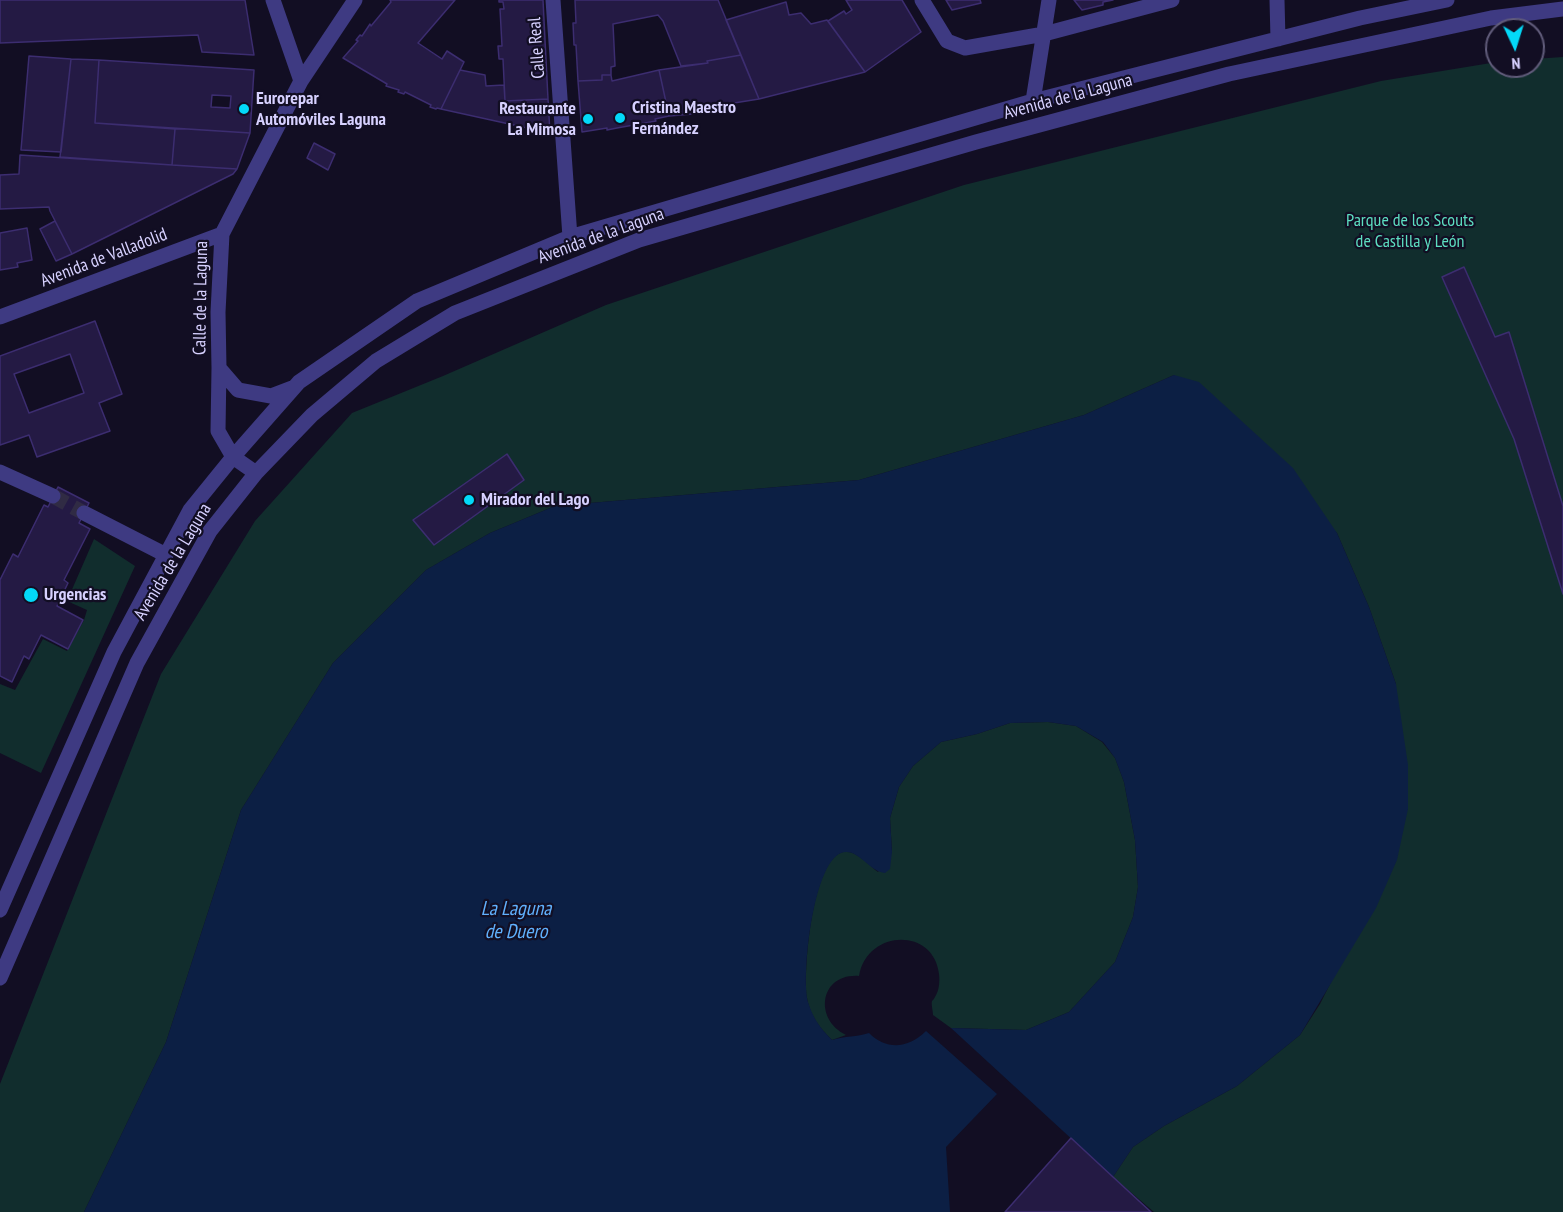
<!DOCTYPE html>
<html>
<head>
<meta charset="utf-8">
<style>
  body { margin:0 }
  #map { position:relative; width:1563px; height:1212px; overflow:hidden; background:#120e23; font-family:"PT Sans Narrow",sans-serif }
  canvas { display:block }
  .north { position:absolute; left:1485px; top:18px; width:60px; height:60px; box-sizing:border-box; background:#120e23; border:2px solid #615c7b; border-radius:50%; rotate:176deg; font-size:16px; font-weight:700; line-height:24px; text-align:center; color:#d7d1ff }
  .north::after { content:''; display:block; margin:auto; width:21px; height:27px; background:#03d9f8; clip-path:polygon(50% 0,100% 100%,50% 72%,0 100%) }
</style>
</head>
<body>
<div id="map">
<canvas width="1563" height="1212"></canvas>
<div class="north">N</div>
</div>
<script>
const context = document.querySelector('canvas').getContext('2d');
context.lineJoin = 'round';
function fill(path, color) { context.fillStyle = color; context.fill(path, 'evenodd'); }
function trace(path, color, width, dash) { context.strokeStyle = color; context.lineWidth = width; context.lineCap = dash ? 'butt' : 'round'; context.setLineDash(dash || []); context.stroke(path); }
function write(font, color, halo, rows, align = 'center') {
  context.font = font + ' "PT Sans Narrow",sans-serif'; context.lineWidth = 4.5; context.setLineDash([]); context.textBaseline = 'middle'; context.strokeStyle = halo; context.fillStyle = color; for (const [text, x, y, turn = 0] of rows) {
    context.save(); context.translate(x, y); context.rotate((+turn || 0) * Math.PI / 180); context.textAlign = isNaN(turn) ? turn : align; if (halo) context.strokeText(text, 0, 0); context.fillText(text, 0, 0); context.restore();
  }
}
fill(new Path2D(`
  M 1563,57 L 1563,1212 L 1154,1212 L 1113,1177 L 1133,1147 L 1164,1126 L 1237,1086 L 1300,1035 L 1320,1004 L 1337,970 L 1396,684 L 1369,607 L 1337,533 L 1174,375 L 1084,415 L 859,480 L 555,506 L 490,533 L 426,570 L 333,663 L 241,810 L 166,1042 L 84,1212 L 0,1212 L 0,1084 L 161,674 L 255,521 L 352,413 L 443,376 L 606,305 L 964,185 L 1381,81 L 1497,62 L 1497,66 L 1533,66 L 1533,59 Z
  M 94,539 L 135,566 L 41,773 L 0,753 L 0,684 L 15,690 L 43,639 L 67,651 L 84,620 L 87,610 L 67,601 Z
  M 1048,722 L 1076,726 L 1102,742 L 1115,758 L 1124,782 L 1135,840 L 1138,887 L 1133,917 L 1115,962 L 1069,1012 L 1026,1030 L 951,1028 L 933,1015 C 933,1011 931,1004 932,1001 C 933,1000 934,999 935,997 C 939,991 940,982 939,974 C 934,927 867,929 859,976 C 820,973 813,1019 846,1035 L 832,1040 C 820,1028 810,1016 807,998 C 803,971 812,859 843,852 C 855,849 869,865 878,872 L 892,852 L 890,818 L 899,787 L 913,766 L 941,742 L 977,734 L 1010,723 Z`), '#112d2d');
fill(new Path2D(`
  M 1174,375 L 1199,382 L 1293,468 L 1337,533 L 1369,607 L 1396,684 L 1408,765 L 1408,809 L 1397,860 L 1376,908 L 1300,1035 L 1237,1086 L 1164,1126 L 1133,1147 L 1113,1177 L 951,1028 L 1026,1030 L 1069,1012 L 1115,962 L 1133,917 L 1138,887 L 1135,840 L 1124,782 L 1115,758 L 1103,742 L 1076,726 L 1048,722 L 1010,723 L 977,734 L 941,742 L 913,766 L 899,787 L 890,818 L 892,852 L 890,869 L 885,873 C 869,872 858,847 841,853 C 813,864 801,975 808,1002 C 813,1018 820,1028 832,1040 C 845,1036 857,1037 869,1033 C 887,1051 909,1048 926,1031 L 997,1094 L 946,1147 L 950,1212 L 84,1212 L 166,1042 L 241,810 L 333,663 L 426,570 L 490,533 L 555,506 L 859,480 L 1084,415 Z`), '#0c1f44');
const building = new Path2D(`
  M 0,0 L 245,0 L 254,55 L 202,52 L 198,35 L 0,43 Z
  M 390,0 L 455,0 L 418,43 L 442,59 L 447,51 L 464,62 L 441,109 L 437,108 L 436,109 L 430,107 L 431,105 L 405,92 L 404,94 L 398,92 L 399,90 L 386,86 L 387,84 L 343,58 L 358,41 L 356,40 L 360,35 L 362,36 L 370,24 L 371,26 L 391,2 Z
  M 499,0 L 543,0 L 548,99 L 505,101 L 503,59 L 499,59 L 498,46 L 502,46 L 500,9 L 504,9 L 503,2 L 499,2 Z
  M 575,0 L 718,0 L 741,55 L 707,61 L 708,63 L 681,66 L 663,21 L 658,15 L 613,24 L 615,66 L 611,67 L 611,75 L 602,75 L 602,80 L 578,81 L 576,45 L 574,45 L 573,23 L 576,23 Z
  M 846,0 L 902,0 L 921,32 L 865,72 L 828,21 L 844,11 L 846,14 L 852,10 Z
  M 946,0 L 980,0 L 981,3 L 952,10 Z
  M 1074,0 L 1113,0 L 1103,2 L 1103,5 L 1082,10 Z
  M 786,2 L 789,15 L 801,13 L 811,24 L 827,20 L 865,72 L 759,99 L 726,20 Z
  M 741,55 L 759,99 L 734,103 L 733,106 L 693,114 L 669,116 L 659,70 L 708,63 L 707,61 Z
  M 29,56 L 71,59 L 61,152 L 21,150 Z
  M 71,59 L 99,60 L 95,123 L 175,129 L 172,165 L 60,157 Z
  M 99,60 L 254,70 L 250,133 L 95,123 ZM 212,95 L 231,96 L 230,108 L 211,107 Z
  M 460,70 L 485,75 L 486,86 L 504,85 L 505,101 L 548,99 L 550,133 L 441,109 Z
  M 659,70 L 669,116 L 655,119 L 656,121 L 617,128 L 607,130 L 607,128 L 582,132 L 578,81 L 602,80 L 602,75 L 611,75 L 612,81 Z
  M 175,129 L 187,129 L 250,133 L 237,169 L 172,165 Z
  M 314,143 L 335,154 L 328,170 L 307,158 Z
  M 20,155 L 172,165 L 237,169 L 233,174 L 72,254 L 50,211 L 49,207 L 0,209 L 0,175 L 19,174 Z
  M 55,221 L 72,254 L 56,261 L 40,229 Z
  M 27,228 L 32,260 L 17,263 L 18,267 L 0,270 L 0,233 Z
  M 1464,267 L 1495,337 L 1509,332 L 1563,506 L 1563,594 L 1514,439 L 1442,277 Z
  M 95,321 L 122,394 L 99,403 L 110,431 L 37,457 L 29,435 L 0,445 L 0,356 ZM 70,354 L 84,393 L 29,413 L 14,374 Z
  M 507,454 L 524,480 L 434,545 L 413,520 Z
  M 58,487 L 89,503 L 79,523 L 90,529 L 64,580 L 68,583 L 57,606 L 83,620 L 68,649 L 41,635 L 29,659 L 24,656 L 12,682 L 0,676 L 0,580 L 13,554 L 18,557 L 44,505 L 48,507 Z
  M 1071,1138 L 1113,1177 L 1151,1212 L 1005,1212 Z`);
fill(building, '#241a44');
trace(building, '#3c2d70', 1.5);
trace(new Path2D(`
  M 53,496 L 84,513`), '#302b44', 15, [15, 8]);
trace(new Path2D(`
  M 273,0 L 301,81
  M 553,0 L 570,237
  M 922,0 L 947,41 L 965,48 L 1044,34 L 1172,0
  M 1277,0 L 1278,39
  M 1033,101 L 1049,0
  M 0,317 L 222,234
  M 219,368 L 238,390 L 271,396 L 292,388
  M 0,472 L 53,496
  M 256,473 L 233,457 L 218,431 L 219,368 L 218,312 L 222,234 L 301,81 L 355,0
  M 84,513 L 166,555
  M 0,910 L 114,652 L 190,510 L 233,457 L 299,382 L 417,301 L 570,237 L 1033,101 L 1360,18 L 1447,0
  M 0,978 L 137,663 L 210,531 L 256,473 L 312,415 L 376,361 L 455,313 L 639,240 L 976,142 L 1229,74 L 1491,18 L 1563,9`), '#3e3a82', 15);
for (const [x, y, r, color] of [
  [244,109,6,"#03d9f8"],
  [620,118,6,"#03d9f8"],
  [588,119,6,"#03d9f8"],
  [469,500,6,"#03d9f8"],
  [31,595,8,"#03d9f8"]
]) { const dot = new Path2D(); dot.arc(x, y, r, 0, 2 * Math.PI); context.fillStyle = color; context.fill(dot); trace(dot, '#120e23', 2); }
write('18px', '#d7d1ff', '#120e23', [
  ["Calle Real",537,48,-94],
  ["Avenida de la Laguna",1068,97,-15],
  ["Avenida de la Laguna",601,236,-20],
  ["Avenida de Valladolid",104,258,-21],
  ["Calle de la Laguna",201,298,-89],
  ["Avenida de la Laguna",173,562,-59]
]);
write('bold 18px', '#d7d1ff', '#120e23', [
  ["Eurorepar",256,99],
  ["Automóviles Laguna",256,120],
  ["Cristina Maestro",632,108],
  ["Fernández",632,129],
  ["Restaurante",576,109,"right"],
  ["La Mimosa",576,130,"right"],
  ["Mirador del Lago",481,500],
  ["Urgencias",44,595]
], 'left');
write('18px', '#5ddec1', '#120e23', [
  ["Parque de los Scouts",1410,221],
  ["de Castilla y León",1410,242]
]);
write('italic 20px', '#60b0fd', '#120e23', [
  ["La Laguna",516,909],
  ["de Duero",516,932]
]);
</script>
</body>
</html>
